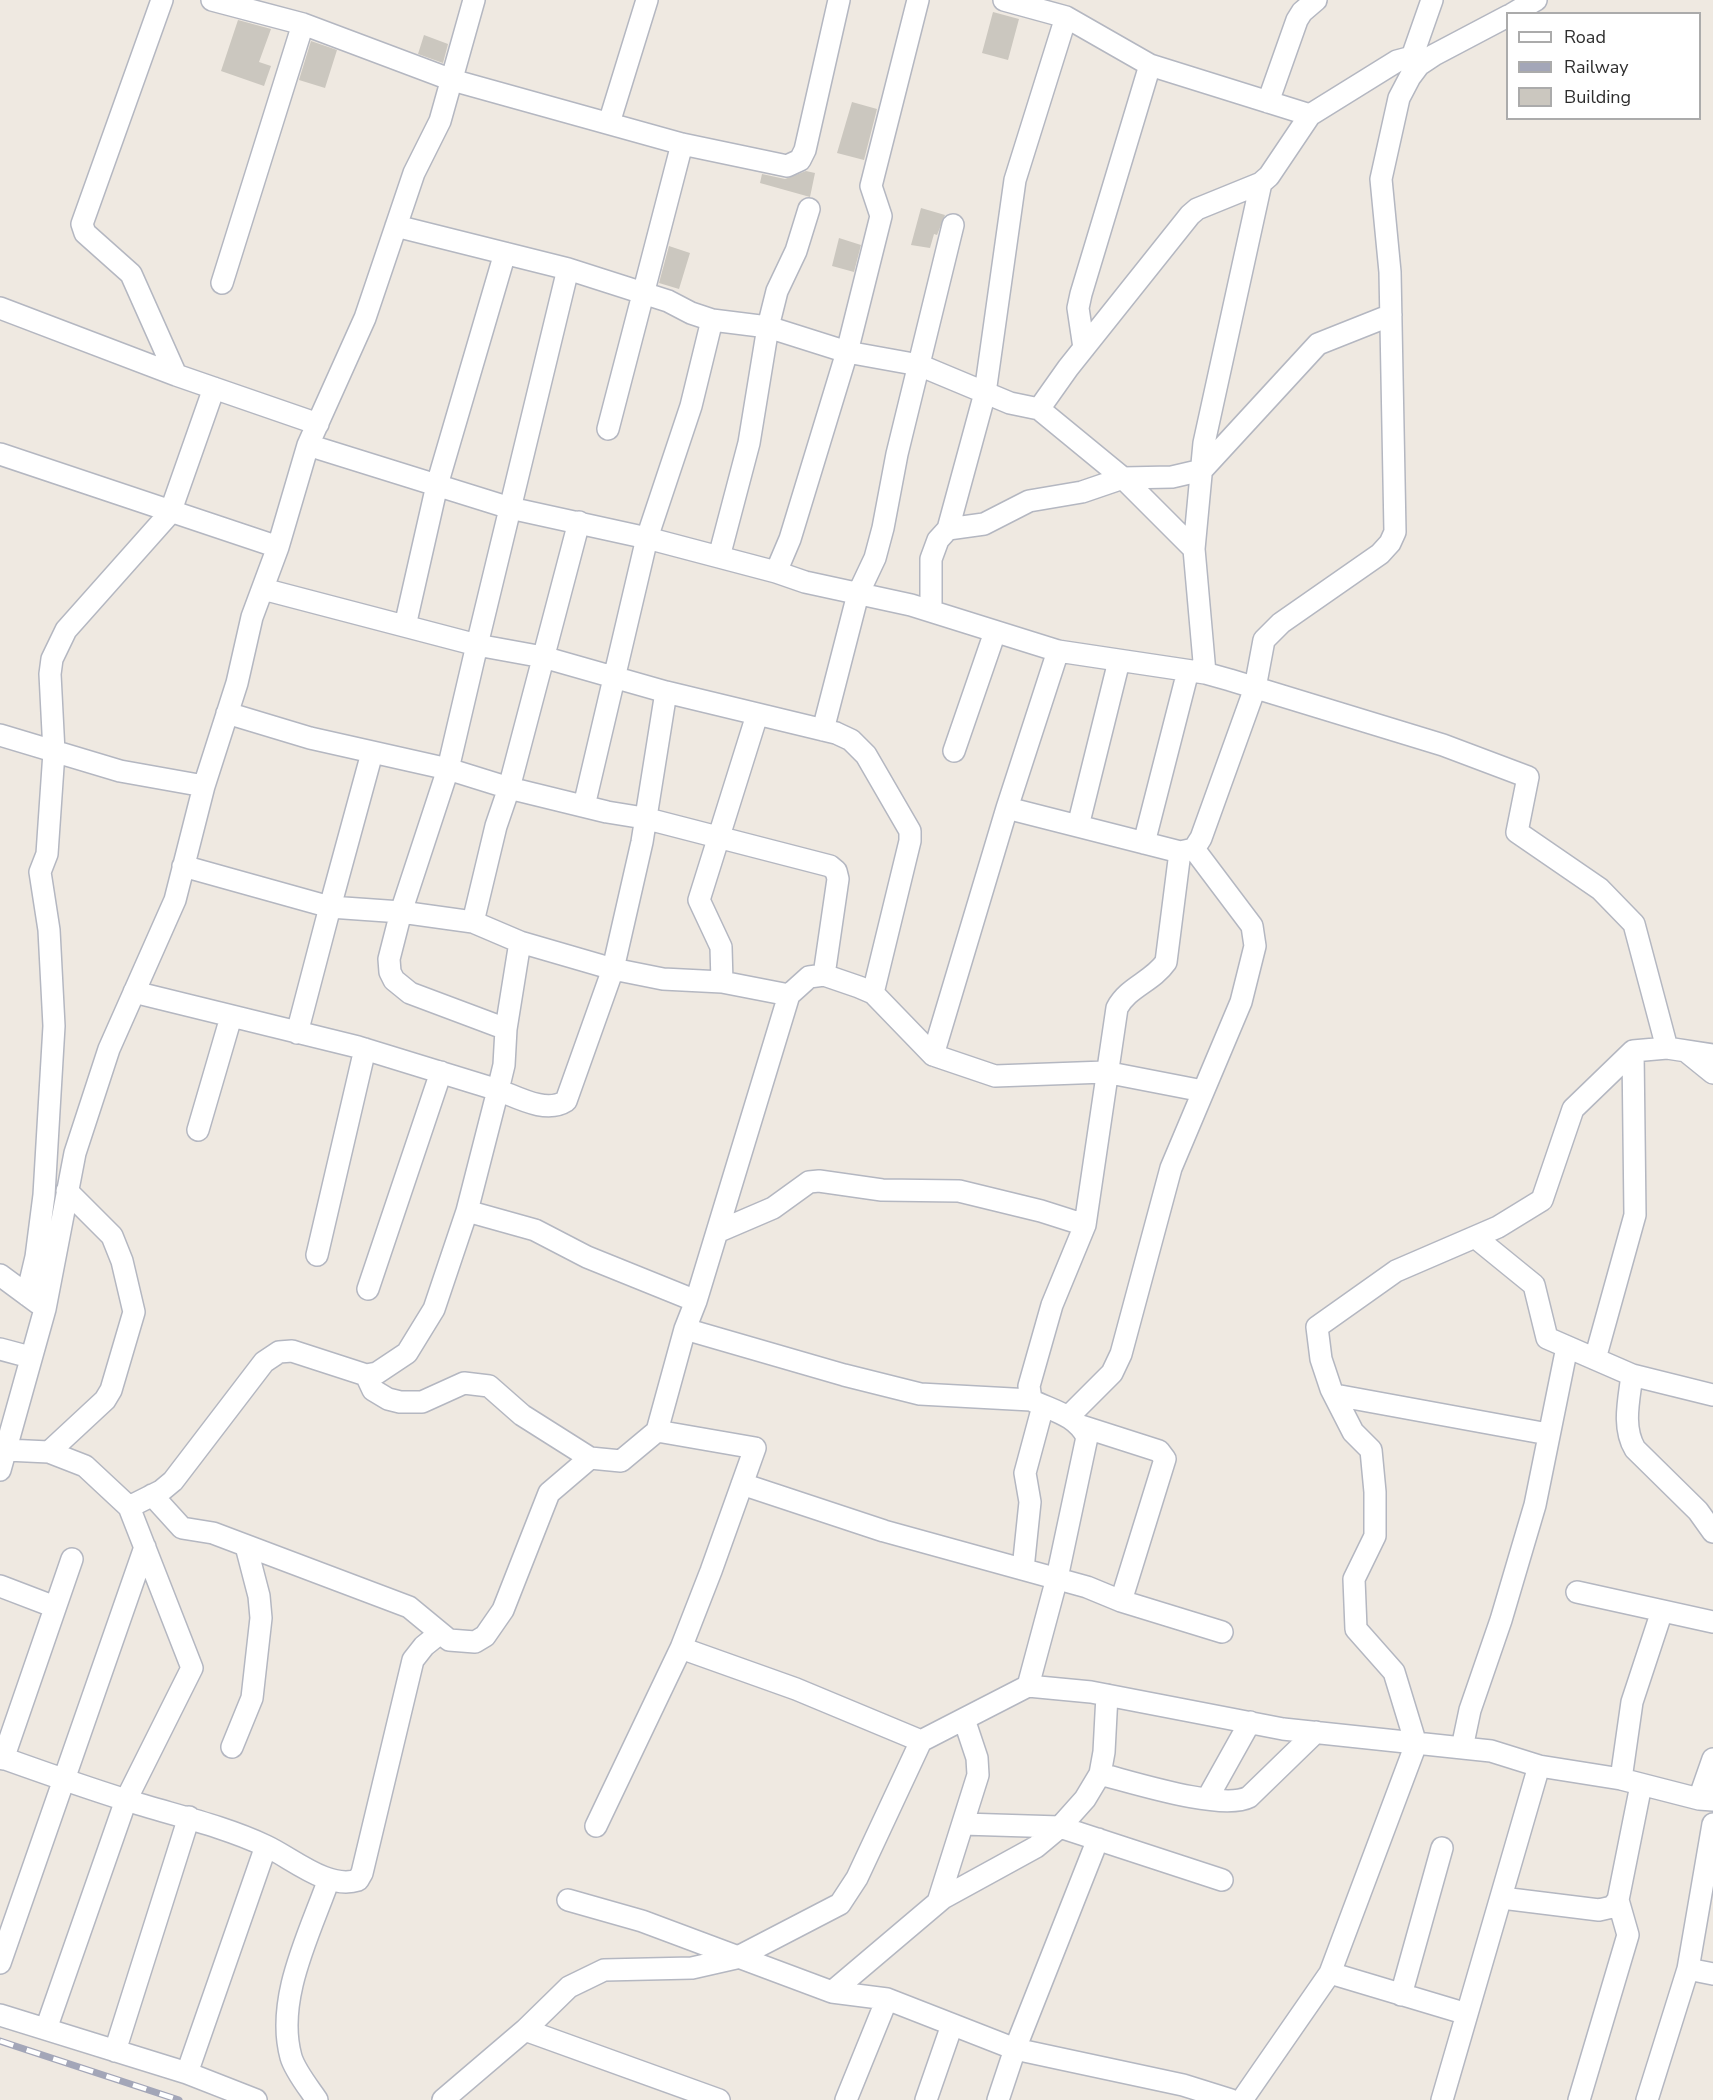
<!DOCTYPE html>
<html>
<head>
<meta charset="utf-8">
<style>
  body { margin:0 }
  #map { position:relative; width:1713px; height:2100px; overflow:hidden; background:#efe9e1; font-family:"Nunito Sans",sans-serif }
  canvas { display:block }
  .legend { position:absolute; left:1506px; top:12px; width:195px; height:108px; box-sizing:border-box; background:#fff; border:2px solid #ababab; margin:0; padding:8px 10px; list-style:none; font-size:18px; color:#2e2e2e }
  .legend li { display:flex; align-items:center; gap:12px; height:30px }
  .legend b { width:30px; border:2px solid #ababab }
</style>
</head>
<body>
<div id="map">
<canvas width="1713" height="2100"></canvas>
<ul class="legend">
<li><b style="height:8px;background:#fff"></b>Road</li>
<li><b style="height:8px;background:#a3a6b8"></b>Railway</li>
<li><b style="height:16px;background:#cbc7bf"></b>Building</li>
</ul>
</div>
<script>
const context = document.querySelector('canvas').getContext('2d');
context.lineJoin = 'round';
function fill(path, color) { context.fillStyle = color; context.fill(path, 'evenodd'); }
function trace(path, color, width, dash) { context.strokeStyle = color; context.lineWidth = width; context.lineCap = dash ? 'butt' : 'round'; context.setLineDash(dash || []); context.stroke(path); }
fill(new Path2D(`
  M 993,12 L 1019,19 L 1008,60 L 982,53 Z
  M 238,20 L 271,29 L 259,62 L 271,66 L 264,86 L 221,71 Z
  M 424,35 L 448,44 L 443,63 L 418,54 Z
  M 311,41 L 337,50 L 325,88 L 299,80 Z
  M 852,102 L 877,109 L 864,160 L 837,153 Z
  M 806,171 L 815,173 L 810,197 L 760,183 L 762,174 L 785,179 Z
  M 921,208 L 945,215 L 937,235 L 934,234 L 930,248 L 911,245 Z
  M 839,238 L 861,245 L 854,272 L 832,266 Z
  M 669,246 L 690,253 L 679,289 L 659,283 Z`), '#cbc7bf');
const minor = new Path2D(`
  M 162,0 L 82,224 L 85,233 L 131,274 L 176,375
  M 212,0 L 303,24 L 452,80 L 682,144 L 787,166 L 800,160 L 805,150 L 839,0
  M 1004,0 L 1066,17 L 1150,65 L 1310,115
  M 1512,14 L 1536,0
  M 1412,57 L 1432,0
  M 1268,102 L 1297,20 L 1302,12 L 1316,0
  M 609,123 L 647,0
  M 396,226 L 568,269 L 668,301 L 691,313 L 712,320 L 768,327 L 847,352 L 919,365 L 1010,403 L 1039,409 L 1123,478 L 1194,549
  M 222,283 L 303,24
  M 0,308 L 176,375 L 318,424
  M 1084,348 L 1078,308 L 1081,294 L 1150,65
  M 1039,409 L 1068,368 L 1190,215 L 1197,209 L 1261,183 L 1269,176 L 1310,115 L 1397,61 L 1412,57 L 1428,59
  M 608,429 L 682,144
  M 308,445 L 510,508 L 647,538 L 776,572 L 805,582 L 911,605 L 1058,651 L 1205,673 L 1230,680 L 1443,745 L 1528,777 L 1517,832 L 1600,889 L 1634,924 L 1667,1048
  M 0,454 L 278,547
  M 948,529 L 985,393 L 1015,180 L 1066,17
  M 719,557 L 749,443 L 768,327 L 777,291 L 796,251 L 809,209
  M 776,572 L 790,539 L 847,352 L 881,216 L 871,186 L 918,0
  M 263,589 L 477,645 L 568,269
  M 931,611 L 931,559 L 938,540 L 948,529 L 984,524 L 1029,501 L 1082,492 L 1123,478 L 1172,477 L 1202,470 L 1318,344 L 1391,315
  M 405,626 L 437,485 L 505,253
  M 1205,673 L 1194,549 L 1204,443 L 1261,183
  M 227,713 L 310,738 L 448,769 L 509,788 L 607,812 L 644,818 L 830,866 L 836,871 L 838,879 L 824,975
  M 823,730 L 858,594 L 875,558 L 883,528 L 897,454 L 953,225
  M 0,735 L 120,771 L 204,786
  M 954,751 L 995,632
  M 372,753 L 330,907 L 401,912 L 473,922 L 520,942
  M 584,806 L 647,538 L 691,406 L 712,320
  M 1007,808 L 1180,852 L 1166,962 C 1152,982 1128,987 1117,1008 L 1085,1225
  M 1078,826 L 1119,661
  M 1144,843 L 1188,671
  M 1180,852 L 1194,849 L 1201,838 L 1255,688 L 1264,640 L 1281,623 L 1380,554 L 1390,543 L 1395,532 L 1390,272 L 1381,179 L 1399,98 L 1410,77 L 1419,65 L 1434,55 L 1508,16
  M 183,866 L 330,907 L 297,1033
  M 473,922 L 496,826 L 509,788 L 579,522
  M 134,992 L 358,1047 L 498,1090 L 504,1065 L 506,1029 L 520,942 L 613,969 L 642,842 L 666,692
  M 789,995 L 809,977 L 824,975 L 859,987 L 873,993 L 933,1055 L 1007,808 L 1058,651
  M 506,1029 L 410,993 L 394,980 L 390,972 L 389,959 L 401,912 L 448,769 L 477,645 L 543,657 L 666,692 L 836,733 L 851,740 L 866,755 L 910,831 L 910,841 L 873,993
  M 1687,1052 L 1713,1073
  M 933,1055 L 995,1076 L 1105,1072 L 1203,1091
  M 198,1130 L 231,1017
  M 467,1211 L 535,1230 L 587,1257 L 696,1301
  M 717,1232 L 773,1208 L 809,1182 L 819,1181 L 882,1190 L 959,1191 L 1041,1211 L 1085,1225 L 1052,1305 L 1029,1386 L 1031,1400 C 1052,1411 1075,1414 1087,1437 L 1057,1578 L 1028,1686
  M 1475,1237 L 1534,1285 L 1547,1338 L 1632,1375 L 1713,1395
  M 317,1255 L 365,1049
  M 0,1275 L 38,1303
  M 368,1289 L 441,1072
  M 27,1295 L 36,1257 L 44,1195 L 54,1026 L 49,930 L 40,872 L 47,854 L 54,752 L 50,674 L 52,659 L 66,630 L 170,513 L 214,388
  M 685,1329 L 844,1375 L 920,1394 L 1031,1400
  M 0,1349 L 30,1357
  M 1595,1359 L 1635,1215 L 1633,1051
  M 366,1375 L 373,1390 L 388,1399 L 400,1402 L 422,1402 L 464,1383 L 489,1386 L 522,1415 L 590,1458 L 621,1461 L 657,1431
  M 1632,1375 C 1629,1400 1622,1427 1635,1449 L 1698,1511 L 1713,1532
  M 1335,1395 L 1548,1434
  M 1069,1416 L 1112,1373 L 1121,1354 L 1171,1168 L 1241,1002 L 1255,946 L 1252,926 L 1194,849
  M 1081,1426 L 1159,1451 L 1165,1459 L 1121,1601
  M 6,1450 L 49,1452 L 85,1466 L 129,1507 L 192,1668 L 126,1800 L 46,2029
  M 49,1452 L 105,1400 L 111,1390 L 134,1312 L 122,1261 L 112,1236 L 67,1191
  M 0,1470 L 45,1309 L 75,1153 L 109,1049 L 175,900 L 204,786 L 237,683 L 252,617 L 278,547 L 308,445 L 365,318 L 414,173 L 440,121 L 474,0
  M 742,1484 L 884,1531 L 1087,1587 L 1121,1601 L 1222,1632
  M 152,1495 L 182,1528 L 213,1533 L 409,1607 L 449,1640 L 475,1642 L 485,1636 L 503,1610 L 549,1493 L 590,1458
  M 129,1507 L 161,1491 L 173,1481 L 264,1362 L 279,1352 L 292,1351 L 366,1375 L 377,1373 L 407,1353 L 434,1309 L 467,1211 L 498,1090 C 517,1097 546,1114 566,1101 L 613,969 L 663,979 L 722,982
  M 1023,1569 L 1030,1502 L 1025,1473 L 1043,1406
  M 0,1586 L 55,1607
  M 1577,1592 L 1713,1622
  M 681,1648 L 796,1689 L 921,1741
  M 232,1747 L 252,1698 L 261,1618 L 259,1596 L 246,1546
  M 1462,1748 L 1470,1710 L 1501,1620 L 1535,1505 L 1567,1347
  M 0,1757 C 42,1772 84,1787 126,1800 C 173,1815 221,1825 266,1846 C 292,1858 328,1890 358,1880 L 362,1873 L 413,1660 L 424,1646 L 439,1634
  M 3,1759 L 72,1559
  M 1100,1774 C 1132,1782 1222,1811 1249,1797 L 1316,1732
  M 1621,1779 L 1632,1702 L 1662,1611
  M 1207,1799 L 1250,1722
  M 1699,1799 L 1713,1759
  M 963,1824 L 1060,1827 L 1222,1880
  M 596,1826 L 681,1648 L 711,1571 L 755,1448 L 657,1431 L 685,1329 L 696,1301 L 789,995 L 722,982 L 721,947 L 699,900 L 757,715
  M 1502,1898 L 1599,1910 L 1612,1907 L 1618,1900 L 1641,1785
  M 568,1900 L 642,1921 L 832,1992 L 887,1999 L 1015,2049 L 1183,2085 L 1231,2100
  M 938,1902 L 978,1775 L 977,1758 L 964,1719
  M 0,1963 L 145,1547
  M 1688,1969 L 1713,1974
  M 1330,1973 L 1467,2014
  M 832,1992 L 943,1898 L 1036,1847 L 1060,1827 L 1085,1799 L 1100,1774 L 1104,1752 L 1107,1695
  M 1401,1995 L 1442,1848
  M 0,2015 L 187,2073 L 256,2100
  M 525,2030 L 719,2100
  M 115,2051 L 189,1817
  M 187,2073 L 266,1846
  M 317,2100 C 309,2088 295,2071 291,2057 C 275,1999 310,1933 329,1879
  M 443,2100 L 525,2030 L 569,1987 L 604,1970 L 692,1968 L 736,1958 L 840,1904 L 857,1878 L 921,1741 L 1028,1686 L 1091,1692 L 1283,1729 L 1491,1751 L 1539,1766 L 1621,1779 L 1699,1799 L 1713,1800
  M 846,2100 L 887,1999
  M 926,2100 L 952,2025
  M 998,2100 L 1015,2049 L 1098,1839
  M 1242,2100 L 1330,1973 L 1416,1744 L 1394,1672 L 1356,1629 L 1354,1579 L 1375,1536 L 1375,1492 L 1371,1450 L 1353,1432 L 1331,1389 L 1321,1359 L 1317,1327 L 1396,1271 L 1498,1227 L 1542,1200 L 1573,1109 L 1633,1051 L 1667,1048 L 1713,1055
  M 1442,2100 L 1539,1766
  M 1579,2100 L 1628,1935 L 1618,1900
  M 1647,2100 L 1688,1969 L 1713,1824`);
trace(minor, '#b4b7c1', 24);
trace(minor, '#fff', 21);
const rail = new Path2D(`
  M 0,2041 L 179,2100`);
trace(rail, '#a3a6b8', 7);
trace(rail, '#fff', 4.5, [14]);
</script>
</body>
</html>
